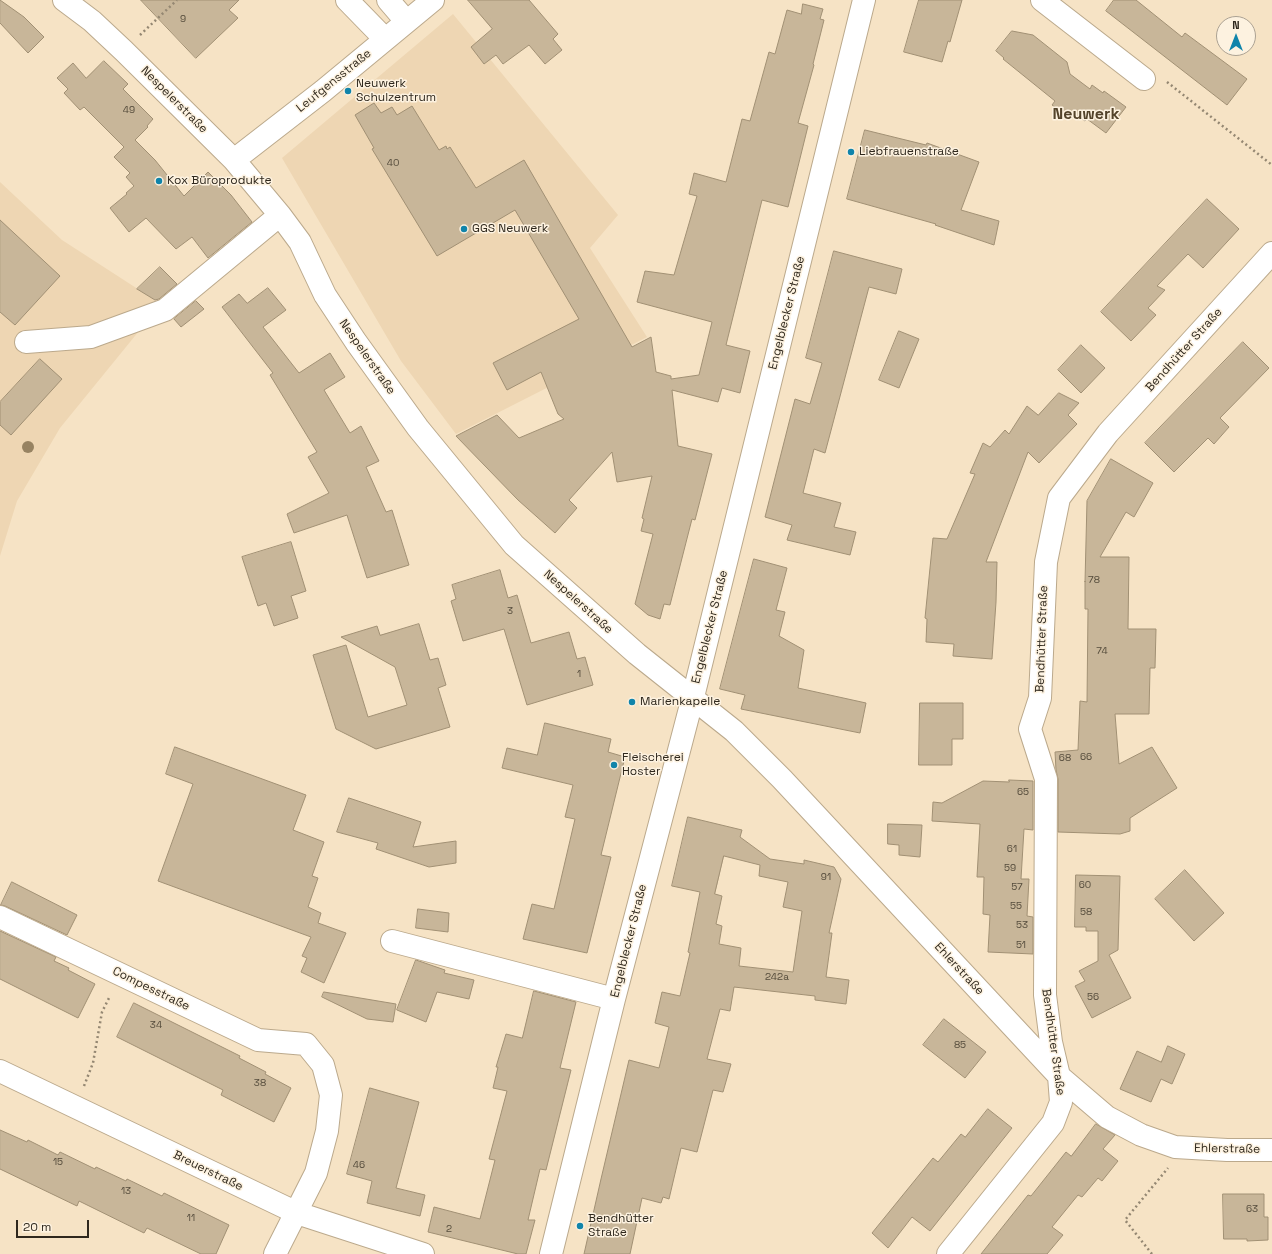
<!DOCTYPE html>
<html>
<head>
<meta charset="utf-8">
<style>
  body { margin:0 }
  #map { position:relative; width:1272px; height:1254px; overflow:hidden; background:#f6e3c5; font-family:"Space Grotesk",sans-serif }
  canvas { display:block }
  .north { position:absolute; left:1216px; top:16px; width:40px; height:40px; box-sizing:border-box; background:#fdf2e0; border:1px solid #aba192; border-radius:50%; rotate:0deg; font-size:11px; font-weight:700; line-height:16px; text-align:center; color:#2f281d }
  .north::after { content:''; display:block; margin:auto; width:14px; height:18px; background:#1084aa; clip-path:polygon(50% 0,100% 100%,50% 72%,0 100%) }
  .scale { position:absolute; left:16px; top:1220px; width:73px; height:18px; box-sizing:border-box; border:2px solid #2f281d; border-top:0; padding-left:5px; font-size:12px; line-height:14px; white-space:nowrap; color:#2f281d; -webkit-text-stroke:3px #fdf2e0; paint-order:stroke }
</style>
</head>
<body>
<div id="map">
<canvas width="1272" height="1254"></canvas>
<div class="north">N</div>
<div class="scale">20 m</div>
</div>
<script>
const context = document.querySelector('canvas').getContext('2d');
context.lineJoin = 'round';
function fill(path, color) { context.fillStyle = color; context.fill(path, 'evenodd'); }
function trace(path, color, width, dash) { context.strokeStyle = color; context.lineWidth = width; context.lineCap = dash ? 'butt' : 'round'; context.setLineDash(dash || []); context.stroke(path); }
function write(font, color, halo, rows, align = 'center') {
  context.font = font + ' "Space Grotesk",sans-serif'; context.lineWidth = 3; context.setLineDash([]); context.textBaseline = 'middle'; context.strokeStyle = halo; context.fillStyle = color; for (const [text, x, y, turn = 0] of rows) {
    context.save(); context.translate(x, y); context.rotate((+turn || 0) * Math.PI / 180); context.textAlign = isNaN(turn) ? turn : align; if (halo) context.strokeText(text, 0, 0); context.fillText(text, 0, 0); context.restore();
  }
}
fill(new Path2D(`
  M 453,14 L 618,215 L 590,248 L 647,337 L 456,434 L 401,361 L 282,158 Z
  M 0,182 L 62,240 L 161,304 L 60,428 L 17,501 L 0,556 Z`), '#eed6b3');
const building = new Path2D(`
  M 0,0 L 24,17 L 44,37 L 28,53 L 0,23 Z
  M 141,0 L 239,0 L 229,10 L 238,18 L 196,58 Z
  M 468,0 L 529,0 L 558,34 L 553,39 L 562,50 L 545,64 L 529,45 L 503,64 L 496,55 L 484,64 L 471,47 L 492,29 Z
  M 919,0 L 962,0 L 950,42 L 948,41 L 942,62 L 904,52 Z
  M 1114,0 L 1136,0 L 1182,37 L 1185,33 L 1247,79 L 1227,105 L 1106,11 Z
  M 803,4 L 823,9 L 820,19 L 824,20 L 813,64 L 814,65 L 798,123 L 808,126 L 788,207 L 762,200 L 726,345 L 750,351 L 740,393 L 722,388 L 718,402 L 672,390 L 678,446 L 712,454 L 695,520 L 692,519 L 670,605 L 664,604 L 660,619 L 648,615 L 635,604 L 653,534 L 641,531 L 644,519 L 642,518 L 652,476 L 617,482 L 612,452 L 569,500 L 577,508 L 555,533 L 518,500 L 456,436 L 497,415 L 519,438 L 564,419 L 558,414 L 541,372 L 507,390 L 493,363 L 579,319 L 515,210 L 437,256 L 372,149 L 374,148 L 355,115 L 374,103 L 381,113 L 392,107 L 397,115 L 412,106 L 439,150 L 446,146 L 447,149 L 450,147 L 476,188 L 524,160 L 632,347 L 651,337 L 656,372 L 671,376 L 671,379 L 699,375 L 712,322 L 637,302 L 645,271 L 674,275 L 697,196 L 689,194 L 694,173 L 726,182 L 742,119 L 750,121 L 769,52 L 775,54 L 787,10 L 801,14 Z
  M 1012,31 L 1033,35 L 1067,62 L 1070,74 L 1090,89 L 1092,85 L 1103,93 L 1104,91 L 1126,107 L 1106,133 L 1087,119 L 1085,121 L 1072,112 L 1068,117 L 1052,105 L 1055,101 L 1003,59 L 1004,58 L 996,51 Z
  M 104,61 L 128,84 L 123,89 L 153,119 L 147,126 L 148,127 L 135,140 L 155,160 L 184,196 L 208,172 L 231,195 L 252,222 L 208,258 L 192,237 L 176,249 L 146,218 L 129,232 L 110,208 L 127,194 L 126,193 L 134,186 L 126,177 L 130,173 L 114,157 L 124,147 L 84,107 L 80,110 L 64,93 L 68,89 L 57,78 L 73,63 L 86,78 Z
  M 865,130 L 926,145 L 927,143 L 979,162 L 961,210 L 999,221 L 994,245 L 935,225 L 936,224 L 847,199 Z
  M 1207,199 L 1239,229 L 1203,268 L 1188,254 L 1157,286 L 1165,290 L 1148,308 L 1156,315 L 1131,341 L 1101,312 Z
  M 0,220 L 60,276 L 15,325 L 0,312 Z
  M 834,251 L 902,269 L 896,294 L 869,287 L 825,453 L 814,449 L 803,493 L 841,503 L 834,527 L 856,532 L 850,555 L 787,540 L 792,525 L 765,517 L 795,399 L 810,404 L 822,363 L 806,358 Z
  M 160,267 L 177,284 L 159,299 L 155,300 L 137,289 Z
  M 268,288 L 286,310 L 263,327 L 299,373 L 330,353 L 345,377 L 324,390 L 350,433 L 361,426 L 379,461 L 366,467 L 386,512 L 392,510 L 409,565 L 367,578 L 347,515 L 294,533 L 287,514 L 329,493 L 308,457 L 317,452 L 270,375 L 273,373 L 222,307 L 239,294 L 247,303 Z
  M 196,301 L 204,309 L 181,327 L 174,319 Z
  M 899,331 L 919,339 L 899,388 L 879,380 Z
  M 1243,342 L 1269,368 L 1220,418 L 1229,427 L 1214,444 L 1208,438 L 1174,472 L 1145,443 Z
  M 1081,345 L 1105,368 L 1081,393 L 1058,370 Z
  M 40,359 L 62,379 L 11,435 L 0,425 L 0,402 Z
  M 1059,393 L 1079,403 L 1068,415 L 1077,424 L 1039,463 L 1028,452 L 986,562 L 997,562 L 996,602 L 992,659 L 953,656 L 954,644 L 926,642 L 927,619 L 925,618 L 933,538 L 947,539 L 975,474 L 970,473 L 983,443 L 990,447 L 1005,430 L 1009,434 L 1027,406 L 1038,415 Z
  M 1111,459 L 1153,483 L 1134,517 L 1126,512 L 1100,557 L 1129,557 L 1128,629 L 1156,629 L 1155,668 L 1150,668 L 1149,714 L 1115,714 L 1119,764 L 1152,747 L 1177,788 L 1130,818 L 1130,831 L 1120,834 L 1058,832 L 1058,779 L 1056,770 L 1055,752 L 1078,750 L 1080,701 L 1087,702 L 1088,609 L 1085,609 L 1085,581 L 1085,582 L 1087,501 Z
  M 291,542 L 306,591 L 291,596 L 298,618 L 274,626 L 266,603 L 258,606 L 242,557 Z
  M 754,559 L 787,568 L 776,610 L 785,612 L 779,636 L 804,650 L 798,688 L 866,703 L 860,733 L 741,709 L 745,695 L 720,689 Z
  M 500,570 L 508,598 L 517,595 L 531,643 L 569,632 L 577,659 L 585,657 L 593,685 L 527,705 L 504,629 L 463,641 L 451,601 L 456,599 L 452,585 Z
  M 419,624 L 430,660 L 438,658 L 446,685 L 438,688 L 450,727 L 376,749 L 336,729 L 313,655 L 346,645 L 368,717 L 407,705 L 395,667 L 341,637 L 377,626 L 380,635 Z
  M 920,703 L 963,703 L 963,739 L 952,739 L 952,765 L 919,765 Z
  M 545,723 L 611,739 L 608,752 L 625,757 L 601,855 L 611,857 L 587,953 L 523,939 L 532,904 L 554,909 L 575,819 L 565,817 L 573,785 L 502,768 L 507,748 L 537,755 Z
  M 175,747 L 306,795 L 293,830 L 324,842 L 312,876 L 318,878 L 308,907 L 321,913 L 318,923 L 346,933 L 324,983 L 301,972 L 307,958 L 302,956 L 311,937 L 158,881 L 193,784 L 166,774 Z
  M 1009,780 L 1033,781 L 1033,830 L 1024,829 L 1021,879 L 1029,879 L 1027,916 L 1033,917 L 1033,954 L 988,952 L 990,915 L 983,914 L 984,877 L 977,877 L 980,824 L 932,821 L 933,802 L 942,803 L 983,781 L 1009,782 Z
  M 349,798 L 421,822 L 413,847 L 456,841 L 456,863 L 429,867 L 376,849 L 378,843 L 337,832 Z
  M 688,817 L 742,830 L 740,837 L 770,859 L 804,864 L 804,860 L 834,867 L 841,879 L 829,933 L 832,933 L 826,977 L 849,980 L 846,1004 L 815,1000 L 815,996 L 734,987 L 730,1011 L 720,1009 L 707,1059 L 731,1064 L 723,1092 L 713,1090 L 697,1152 L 681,1148 L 669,1199 L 663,1197 L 661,1203 L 642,1198 L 630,1254 L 584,1254 L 601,1179 L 629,1060 L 659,1068 L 669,1027 L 655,1023 L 662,992 L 680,996 L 690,953 L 688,952 L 700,892 L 672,886 ZM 724,856 L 760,865 L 759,876 L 788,882 L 783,907 L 802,911 L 793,972 L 739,966 L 741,948 L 719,944 L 722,926 L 716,924 L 722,896 L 715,894 Z
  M 888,824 L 922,825 L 920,857 L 899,855 L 899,845 L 888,844 Z
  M 1185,870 L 1224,913 L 1194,941 L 1155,899 Z
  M 1076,875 L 1120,876 L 1118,950 L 1109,955 L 1131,998 L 1092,1018 L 1075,986 L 1085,981 L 1079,971 L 1098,961 L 1098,931 L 1086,931 L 1086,927 L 1075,927 Z
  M 12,882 L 77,915 L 67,935 L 5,906 L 1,905 Z
  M 418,909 L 449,913 L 448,932 L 416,928 Z
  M 0,931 L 56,957 L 54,961 L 69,968 L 68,970 L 95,984 L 78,1018 L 0,979 Z
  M 416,960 L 445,970 L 444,973 L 474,980 L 469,999 L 437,992 L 426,1022 L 397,1010 Z
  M 534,991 L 576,1002 L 560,1068 L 571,1070 L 546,1170 L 540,1169 L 528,1220 L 535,1220 L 526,1254 L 518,1254 L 428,1232 L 434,1207 L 480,1219 L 495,1160 L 489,1159 L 507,1091 L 493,1088 L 498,1067 L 496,1067 L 506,1034 L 522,1038 Z
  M 324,992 L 396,1004 L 393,1022 L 367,1019 L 322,997 Z
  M 134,1003 L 240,1056 L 239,1058 L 266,1072 L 265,1074 L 291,1088 L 274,1122 L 221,1095 L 223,1090 L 117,1037 Z
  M 944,1019 L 986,1052 L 965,1078 L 923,1045 Z
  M 1168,1046 L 1185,1054 L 1172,1084 L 1161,1079 L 1151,1102 L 1120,1089 L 1137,1051 L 1161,1062 Z
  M 370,1088 L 419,1102 L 396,1188 L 425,1195 L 420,1216 L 367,1203 L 372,1181 L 347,1174 Z
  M 988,1109 L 1012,1128 L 930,1231 L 912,1217 L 888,1248 L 872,1233 L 933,1158 L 938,1162 L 961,1134 L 965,1137 Z
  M 1096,1124 L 1115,1135 L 1103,1149 L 1118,1161 L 1102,1181 L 1098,1178 L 1082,1197 L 1078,1195 L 1052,1227 L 1063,1235 L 1047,1254 L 981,1254 L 1028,1195 L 1031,1196 L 1066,1152 L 1071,1156 Z
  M 0,1130 L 27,1142 L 28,1140 L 58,1155 L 60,1152 L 95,1169 L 96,1167 L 126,1181 L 127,1179 L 162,1196 L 164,1193 L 229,1225 L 216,1254 L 201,1254 L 147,1228 L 144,1233 L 79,1201 L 77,1206 L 0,1169 Z
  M 1223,1194 L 1264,1194 L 1264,1217 L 1268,1217 L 1268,1240 L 1247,1241 L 1247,1239 L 1224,1239 Z`);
fill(building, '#c8b699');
trace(building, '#a19074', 1);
const minor = new Path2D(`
  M 64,0 L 92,21 L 124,51 L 234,160 L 280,215 L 300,242 L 325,295 L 356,342 L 418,428 L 514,545 L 637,654 L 734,731 L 782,779 L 1059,1076 L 1107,1117 L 1141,1135 L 1175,1147 L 1227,1150 L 1272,1150
  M 347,0 L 385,39
  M 388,0 L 406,21
  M 1042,0 L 1144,79
  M 234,160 L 323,91 L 433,0
  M 26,342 L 91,337 L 165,310 L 280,215
  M 0,917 L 258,1040 L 306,1044 L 323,1065 L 331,1095 L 327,1131 L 316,1173 L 275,1254
  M 392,941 L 614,999
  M 0,1071 L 297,1213 L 423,1254
  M 551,1254 L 614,999 L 693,697 L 864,0
  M 948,1254 L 1053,1123 L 1061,1102 L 1059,1076 L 1051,1042 L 1045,995 L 1046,779 L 1030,729 L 1040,698 L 1046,562 L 1059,498 L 1108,433 L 1272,253`);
trace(minor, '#bba98c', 24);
trace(new Path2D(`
  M 140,35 L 177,0
  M 1167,82 L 1272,165
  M 84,1086 L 93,1063 L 102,1012 L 110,996
  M 1152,1254 L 1125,1220 L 1168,1168`), '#948772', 2.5, [2, 3]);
trace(minor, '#fff', 22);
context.fillStyle = '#978362';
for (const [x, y] of [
  [28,447]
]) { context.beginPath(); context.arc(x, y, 6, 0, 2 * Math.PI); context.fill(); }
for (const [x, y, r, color] of [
  [348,91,4,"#1084aa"],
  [851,152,4,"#1084aa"],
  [159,181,4,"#1084aa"],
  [464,229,4,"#1084aa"],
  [632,702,4,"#1084aa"],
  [614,765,4,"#1084aa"],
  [580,1226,4,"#1084aa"]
]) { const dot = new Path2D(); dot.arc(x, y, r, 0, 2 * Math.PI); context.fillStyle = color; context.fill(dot); trace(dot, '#fdf2e0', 1.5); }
write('10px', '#554c3c', null, [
  ["9",183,19],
  ["49",129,110],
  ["40",393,163],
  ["78",1094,580],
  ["3",510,611],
  ["74",1102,651],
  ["1",579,674],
  ["66",1086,757],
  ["68",1065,758],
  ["65",1023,792],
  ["61",1012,849],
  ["59",1010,868],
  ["91",826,877],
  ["60",1085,885],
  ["57",1017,887],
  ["55",1016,906],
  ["58",1086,912],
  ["53",1022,925],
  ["51",1021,945],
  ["242a",777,977],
  ["56",1093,997],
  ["34",156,1025],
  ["85",960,1045],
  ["38",260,1083],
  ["15",58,1162],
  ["46",359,1165],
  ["13",126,1191],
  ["63",1252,1209],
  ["11",191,1218],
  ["2",449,1229]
]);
write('12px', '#2f281d', '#fdf2e0', [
  ["Leufgensstraße",334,81,-39],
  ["Nespelerstraße",174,100,45],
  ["Engelblecker Straße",787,313,-76],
  ["Bendhütter Straße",1184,350,-48],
  ["Nespelerstraße",367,357,55],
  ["Nespelerstraße",578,602,42],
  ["Engelblecker Straße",710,627,-76],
  ["Bendhütter Straße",1042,639,-88],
  ["Engelblecker Straße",629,941,-76],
  ["Ehlerstraße",959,969,47],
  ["Compesstraße",151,989,26],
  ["Bendhütter Straße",1053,1042,82],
  ["Ehlerstraße",1227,1149,1],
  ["Breuerstraße",208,1171,26]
]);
write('12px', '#2f281d', '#fdf2e0', [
  ["Neuwerk",356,84],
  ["Schulzentrum",356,98],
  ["Liebfrauenstraße",859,152],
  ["Kox Büroprodukte",167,181],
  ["GGS Neuwerk",472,229],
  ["Marienkapelle",640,702],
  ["Fleischerei",622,758],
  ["Hoster",622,772],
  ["Bendhütter",588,1219],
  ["Straße",588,1233]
], 'left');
write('bold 16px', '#53432a', '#fdf2e0', [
  ["Neuwerk",1086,115]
]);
</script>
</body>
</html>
